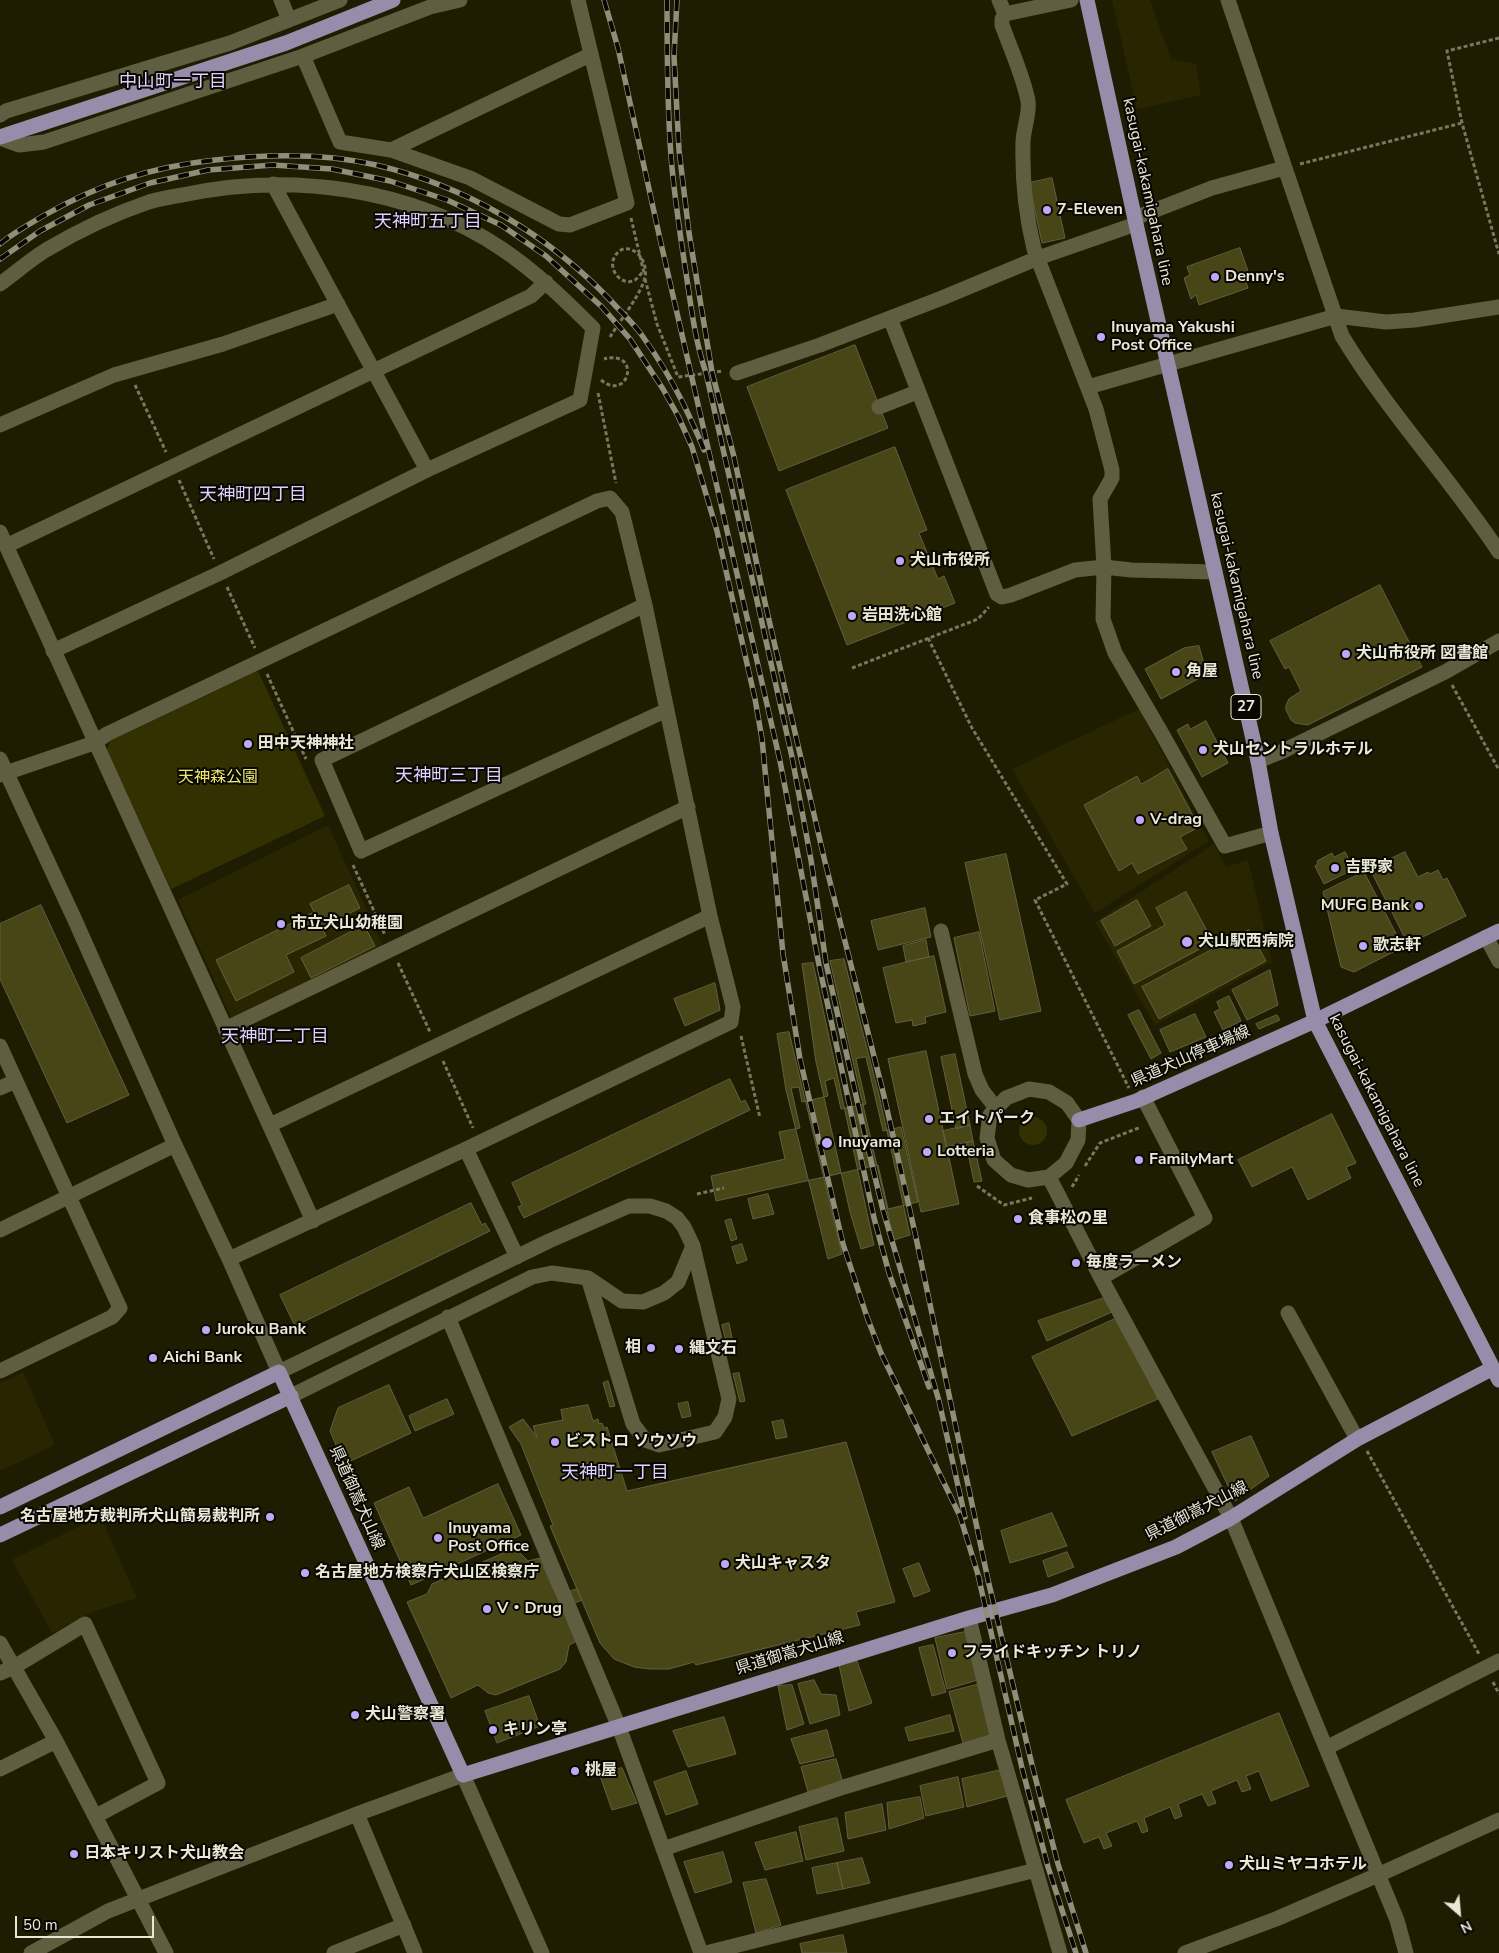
<!DOCTYPE html>
<html>
<head>
<meta charset="utf-8">
<style>
  body { margin:0 }
  #map { position:relative; width:1499px; height:1953px; overflow:hidden; background:#1f1d01; font-family:"Nunito Sans",sans-serif }
  canvas { display:block }
  .north { position:absolute; left:1434px; top:1888px; width:50px; height:50px; -webkit-text-stroke:4px #080701; paint-order:stroke; rotate:153deg; font-size:14px; font-weight:700; line-height:20px; text-align:center; color:#e9e8d7 }
  .north::after { content:''; display:block; margin:auto; width:18px; height:22px; background:#e9e8d7; clip-path:polygon(50% 0,100% 100%,50% 72%,0 100%) }
  .scale { position:absolute; left:15px; top:1916px; width:139px; height:22px; box-sizing:border-box; border:2px solid #e9e8d7; border-top:0; padding-left:6px; font-size:15px; line-height:18px; white-space:nowrap; color:#e9e8d7; -webkit-text-stroke:4px #080701; paint-order:stroke }
</style>
</head>
<body>
<div id="map">
<canvas width="1499" height="1953"></canvas>
<div class="north">N</div>
<div class="scale">50 m</div>
</div>
<script>
const context = document.querySelector('canvas').getContext('2d');
context.lineJoin = 'round';
function fill(path, color) { context.fillStyle = color; context.fill(path, 'evenodd'); }
function trace(path, color, width, dash) { context.strokeStyle = color; context.lineWidth = width; context.lineCap = dash ? 'butt' : 'round'; context.setLineDash(dash || []); context.stroke(path); }
function write(font, color, halo, rows, align = 'center') {
  context.font = font + ' "Nunito Sans","Noto Sans JP",sans-serif'; context.lineWidth = 4; context.setLineDash([]); context.textBaseline = 'middle'; context.strokeStyle = halo; context.fillStyle = color; for (const [text, x, y, turn = 0] of rows) {
    context.save(); context.translate(x, y); context.rotate((+turn || 0) * Math.PI / 180); context.textAlign = isNaN(turn) ? turn : align; if (halo) context.strokeText(text, 0, 0); context.fillText(text, 0, 0); context.restore();
  }
}
fill(new Path2D(`
  M 1112,0 L 1150,0 L 1171,59 L 1196,64 L 1201,95 L 1137,109 Z
  M 1139,709 L 1209,841 L 1095,913 L 1012,769 Z
  M 328,825 L 384,948 L 234,1024 L 178,900 Z
  M 1214,844 L 1226,867 L 1248,860 L 1272,962 L 1155,1025 L 1095,922 Z
  M 23,1372 L 55,1445 L 0,1471 L 0,1383 Z
  M 100,1516 L 137,1598 L 92,1612 L 52,1633 L 12,1560 Z`), '#282500');
fill(new Path2D(`
  M 258,671 L 325,816 L 171,889 L 107,750 L 110,741 Z
  M1019 1131a14 14 0 1 1 28 0a14 14 0 1 1-28 0Z`), '#333002');
const building = new Path2D(`
  M 1052,178 L 1065,238 L 1042,243 L 1029,183 Z
  M 1240,248 L 1249,274 L 1244,276 L 1248,288 L 1199,305 L 1196,295 L 1191,299 L 1184,278 L 1190,275 L 1187,267 Z
  M 855,345 L 888,428 L 779,471 L 747,387 Z
  M 895,447 L 927,530 L 919,533 L 938,579 L 944,576 L 955,603 L 847,645 L 786,490 Z
  M 1380,585 L 1422,667 L 1308,725 L 1295,723 L 1291,720 L 1286,710 L 1286,705 L 1289,699 L 1301,691 L 1289,667 L 1285,669 L 1270,641 Z
  M 1199,646 L 1207,674 L 1161,699 L 1145,669 L 1184,648 Z
  M 1206,721 L 1228,763 L 1202,777 L 1177,730 L 1188,724 L 1190,729 Z
  M 1168,769 L 1199,827 L 1180,837 L 1187,849 L 1138,874 L 1132,863 L 1119,871 L 1084,805 L 1137,776 L 1141,784 Z
  M 1345,852 L 1354,869 L 1324,884 L 1315,866 L 1318,864 L 1317,861 L 1332,853 L 1334,857 Z
  M 1405,852 L 1418,877 L 1428,872 L 1430,874 L 1438,870 L 1443,880 L 1447,878 L 1466,916 L 1408,944 L 1370,869 Z
  M 1006,854 L 1041,1011 L 1000,1020 L 965,863 Z
  M 1364,872 L 1403,947 L 1354,972 L 1341,967 L 1323,892 Z
  M 349,885 L 360,908 L 322,927 L 326,936 L 286,955 L 294,972 L 236,1001 L 216,960 L 314,912 L 310,904 Z
  M 1186,892 L 1213,942 L 1134,984 L 1117,951 L 1165,925 L 1156,908 Z
  M 1137,900 L 1151,926 L 1115,946 L 1101,921 Z
  M 41,905 L 129,1095 L 67,1123 L 0,979 L 0,924 Z
  M 925,908 L 931,937 L 878,950 L 871,921 Z
  M 364,925 L 375,946 L 311,978 L 301,958 Z
  M 1249,930 L 1266,961 L 1159,1019 L 1142,987 Z
  M 979,932 L 995,1011 L 970,1016 L 954,938 Z
  M 926,940 L 929,957 L 906,962 L 903,946 Z
  M 934,956 L 946,1012 L 925,1017 L 926,1023 L 913,1026 L 912,1020 L 896,1023 L 883,968 Z
  M 844,959 L 879,1095 L 910,1235 L 894,1240 L 830,961 Z
  M 813,963 L 874,1245 L 861,1249 L 850,1212 L 816,1062 L 802,964 Z
  M 1270,970 L 1278,1005 L 1247,1020 L 1232,990 Z
  M 715,983 L 720,1010 L 685,1026 L 674,999 Z
  M 1229,996 L 1241,1021 L 1223,1030 L 1214,1012 L 1220,1009 L 1217,1002 Z
  M 1139,1010 L 1161,1053 L 1151,1059 L 1128,1015 Z
  M 1195,1014 L 1206,1037 L 1170,1052 L 1160,1030 Z
  M 1277,1015 L 1280,1020 L 1259,1029 L 1256,1024 Z
  M 789,1032 L 842,1254 L 828,1259 L 786,1090 L 777,1034 Z
  M 926,1051 L 959,1204 L 921,1212 L 888,1059 Z
  M 955,1054 L 970,1125 L 956,1129 L 941,1057 Z
  M 866,1057 L 883,1131 L 901,1127 L 918,1202 L 888,1209 L 878,1165 L 716,1201 L 711,1176 L 785,1159 L 779,1132 L 800,1128 L 791,1088 L 799,1087 L 802,1102 L 828,1096 L 825,1081 L 834,1078 L 841,1109 L 866,1104 L 856,1059 Z
  M 730,1079 L 741,1102 L 745,1100 L 750,1110 L 524,1218 L 518,1207 L 522,1205 L 512,1183 Z
  M 1332,1114 L 1356,1163 L 1346,1167 L 1351,1178 L 1308,1200 L 1292,1167 L 1252,1187 L 1238,1160 Z
  M 970,1125 L 973,1141 L 946,1147 L 943,1131 Z
  M 973,1141 L 982,1181 L 974,1182 L 966,1143 Z
  M 768,1194 L 774,1214 L 753,1219 L 748,1199 Z
  M 471,1203 L 482,1225 L 485,1223 L 490,1231 L 295,1326 L 280,1295 Z
  M 731,1219 L 737,1239 L 731,1241 L 725,1221 Z
  M 742,1244 L 747,1260 L 737,1264 L 732,1247 Z
  M 1104,1298 L 1112,1312 L 1047,1341 L 1038,1321 Z
  M 1117,1318 L 1158,1399 L 1072,1436 L 1032,1357 Z
  M 729,1323 L 735,1353 L 729,1355 L 722,1325 Z
  M 739,1373 L 745,1401 L 740,1402 L 733,1374 Z
  M 608,1381 L 615,1406 L 610,1407 L 603,1383 Z
  M 389,1385 L 411,1433 L 344,1464 L 330,1431 L 338,1408 Z
  M 447,1399 L 454,1414 L 415,1431 L 409,1416 Z
  M 688,1402 L 691,1416 L 682,1418 L 678,1404 Z
  M 588,1405 L 593,1421 L 598,1419 L 599,1424 L 602,1423 L 604,1428 L 607,1427 L 627,1491 L 846,1442 L 895,1602 L 856,1612 L 860,1625 L 696,1665 L 694,1662 L 669,1669 L 650,1669 L 634,1667 L 614,1659 L 600,1643 L 550,1526 L 553,1525 L 521,1444 L 509,1427 L 523,1419 L 537,1437 L 533,1426 L 563,1420 L 561,1410 Z
  M 783,1420 L 787,1437 L 776,1439 L 772,1422 Z
  M 1251,1436 L 1269,1476 L 1235,1501 L 1212,1452 Z
  M 498,1484 L 521,1535 L 411,1585 L 374,1503 L 409,1487 L 423,1518 Z
  M 1052,1513 L 1067,1546 L 1010,1563 L 1001,1531 Z
  M 517,1550 L 528,1561 L 540,1558 L 553,1589 L 557,1587 L 579,1640 L 569,1645 L 566,1662 L 560,1669 L 496,1695 L 488,1693 L 478,1685 L 451,1698 L 407,1602 L 427,1594 L 432,1584 L 508,1551 Z
  M 1067,1552 L 1074,1567 L 1048,1577 L 1043,1561 Z
  M 919,1563 L 930,1591 L 914,1597 L 903,1569 Z
  M 577,1589 L 582,1600 L 565,1607 L 560,1595 Z
  M 965,1632 L 978,1680 L 947,1689 L 935,1638 Z
  M 933,1645 L 946,1692 L 932,1696 L 919,1648 Z
  M 857,1661 L 872,1703 L 849,1711 L 839,1665 Z
  M 814,1680 L 821,1694 L 836,1695 L 840,1715 L 810,1724 L 798,1684 Z
  M 980,1684 L 991,1735 L 963,1743 L 949,1692 Z
  M 792,1685 L 804,1724 L 787,1730 L 778,1686 Z
  M 529,1696 L 540,1726 L 497,1743 L 485,1711 Z
  M 1279,1713 L 1309,1786 L 1271,1801 L 1259,1771 L 1246,1776 L 1251,1789 L 1242,1792 L 1237,1780 L 1211,1791 L 1216,1803 L 1208,1806 L 1202,1794 L 1178,1804 L 1182,1816 L 1175,1819 L 1170,1807 L 1144,1818 L 1148,1831 L 1142,1833 L 1137,1821 L 1106,1833 L 1112,1846 L 1104,1849 L 1099,1837 L 1084,1843 L 1066,1800 Z
  M 950,1715 L 954,1731 L 909,1741 L 905,1728 Z
  M 724,1717 L 736,1754 L 688,1767 L 673,1731 Z
  M 827,1730 L 834,1756 L 800,1764 L 791,1739 Z
  M 836,1759 L 843,1783 L 808,1792 L 801,1767 Z
  M 622,1768 L 637,1803 L 612,1810 L 599,1773 Z
  M 1001,1770 L 1007,1796 L 967,1807 L 962,1779 Z
  M 686,1771 L 698,1804 L 666,1815 L 654,1782 Z
  M 958,1777 L 964,1807 L 926,1816 L 920,1786 Z
  M 920,1797 L 924,1818 L 889,1829 L 887,1803 Z
  M 882,1804 L 886,1830 L 848,1839 L 845,1813 Z
  M 837,1818 L 844,1851 L 806,1860 L 799,1827 Z
  M 796,1832 L 803,1861 L 765,1870 L 755,1843 Z
  M 723,1852 L 732,1882 L 695,1893 L 684,1862 Z
  M 862,1858 L 870,1883 L 843,1889 L 837,1863 Z
  M 837,1863 L 843,1889 L 817,1894 L 812,1868 Z
  M 766,1879 L 781,1925 L 756,1933 L 743,1883 Z
  M 843,1935 L 847,1953 L 802,1953 L 800,1944 Z`);
fill(building, '#484516');
trace(building, '#616041', 1);
trace(new Path2D(`
  M 1499,38 L 1447,51 L 1462,123 L 1499,254
  M 1300,164 L 1462,123
  M 631,218 L 644,273
  M 645,279 L 657,324 L 678,377 L 723,371
  M 610,337 C 619,322 642,293 645,277 C 649,255 624,237 614,258 C 608,270 622,287 635,280 C 638,278 641,274 643,271
  M 601,380 C 629,403 642,349 604,359
  M 135,385 L 166,452
  M 598,393 L 616,483
  M 179,480 L 214,559
  M 227,587 L 255,648
  M 928,638 L 972,728 L 1067,884 L 1035,900 L 1129,1088
  M 852,668 L 978,619 L 989,607
  M 267,674 L 306,759
  M 1452,685 L 1499,770
  M 353,865 L 385,935
  M 398,963 L 430,1032
  M 741,1036 L 760,1118
  M 443,1061 L 473,1128
  M 1085,1166 L 1100,1143 L 1141,1127
  M 977,1186 L 1004,1205 L 1032,1198
  M 1072,1187 L 1079,1175
  M 697,1194 L 724,1188
  M 1367,1451 L 1479,1654
  M 1493,1682 L 1499,1694`), '#797760', 3, [4, 2.5]);
trace(new Path2D(`
  M 281,0 L 289,20
  M 999,0 L 1005,14 L 1071,0
  M 1228,0 L 1342,336 C 1388,412 1450,478 1499,552
  M 303,56 L 340,142 L 391,150 L 470,178 L 559,224 L 570,225 L 627,203 L 578,0
  M 0,115 L 6,111 L 230,43 L 340,0
  M 0,138 L 19,145 L 44,142 L 303,56 L 430,7 L 460,0
  M 391,150 L 590,55
  M 273,184 L 427,470
  M 1135,218 L 1212,188 L 1284,168
  M 0,284 C 15,273 30,260 46,250 C 78,231 113,214 149,202 C 159,199 171,197 182,195 C 289,172 410,187 502,249 C 536,272 564,299 593,328 L 580,400 L 427,470 L 220,573 L 53,651
  M 890,318 L 997,594 L 1002,597 L 1011,595 L 1075,570 L 1104,567 L 1100,499 L 1112,478 L 1112,470 L 1096,409 L 1034,249 C 1025,212 1022,181 1023,143 C 1023,129 1030,114 1028,101 C 1023,75 1011,50 1002,25 L 1002,19 L 1005,14
  M 737,373 L 820,345 L 942,298 L 1038,258 L 1136,224
  M 1088,387 L 1336,316 L 1386,322 L 1415,320 L 1499,307
  M 879,407 L 917,392
  M 0,425 L 114,375 L 223,344 L 338,304
  M 0,532 L 313,1221
  M 6,546 L 531,296 L 546,282
  M 1215,572 L 1131,570 L 1104,567 L 1103,619 L 1115,653 L 1161,732 L 1225,846 L 1271,833
  M 645,605 L 322,760 L 361,851 L 667,710
  M 0,759 L 74,918 L 175,1145 L 229,1259 L 279,1372 L 549,1241 L 629,1206 L 650,1206 L 666,1211 L 677,1218 L 684,1227 L 693,1246 L 729,1399 L 725,1417 L 715,1432 L 659,1445 L 645,1440 L 633,1424 L 588,1278 L 552,1273 L 532,1277 L 291,1396
  M 1258,761 L 1283,751 L 1445,672 L 1499,641
  M 0,775 L 94,743 L 107,734 L 597,501 L 610,498 L 622,512 L 645,605 L 710,916 L 733,1007 L 731,1022 L 466,1149 L 229,1259
  M 941,931 L 975,1074 L 982,1090 L 996,1108
  M 1486,937 L 1499,961
  M 225,1029 L 688,807
  M 0,1046 L 120,1308 L 112,1317 L 0,1371
  M 0,1088 L 16,1081
  M 1029,1089 L 1049,1092 L 1067,1103 L 1079,1120 L 1078,1140 L 1066,1163 L 1049,1177 L 1028,1180 L 1011,1175 L 994,1160 L 987,1138 L 990,1115 L 1006,1098 Z
  M 270,1125 L 710,916
  M 466,1149 L 517,1257
  M 1049,1177 L 1101,1278 L 1231,1518 L 1397,1920 L 1406,1953
  M 0,1230 L 175,1145
  M 588,1278 L 622,1301 L 643,1302 L 664,1293 L 678,1282 L 693,1246
  M 1101,1278 L 1205,1218 L 1143,1097
  M 1288,1313 L 1357,1439
  M 448,1317 L 619,1727 L 701,1953
  M 969,1618 L 998,1740 L 1060,1953
  M 0,1643 L 56,1741 L 166,1953
  M 0,1673 L 14,1667 L 85,1624 L 158,1783 L 96,1816
  M 1326,1748 L 1499,1661
  M 0,1769 L 56,1741
  M 357,1814 L 415,1953
  M 663,1849 L 844,1787 L 998,1740
  M 31,1953 L 108,1911 L 357,1814 L 463,1775 L 542,1953
  M 334,1953 L 404,1925
  M 706,1953 L 1036,1870
  M 1185,1953 L 1276,1919 L 1378,1875 L 1499,1820`), '#605e40', 15);
trace(new Path2D(`
  M 1087,0 L 1136,224 L 1258,761 L 1271,833 L 1315,1021 L 1499,1380
  M 0,137 L 286,43 L 393,0
  M 1079,1120 L 1136,1101 L 1315,1021 L 1499,931
  M 0,1507 L 279,1372 L 463,1775 L 969,1618 L 1052,1595 L 1176,1547 L 1231,1518 L 1359,1438 L 1493,1368
  M 0,1535 L 291,1396`), '#978caa', 15);
const rail = new Path2D(`
  M 604,0 L 618,48 L 660,239 L 780,761 L 819,965 L 874,1218 L 889,1273 L 929,1387
  M 667,0 C 667,52 667,104 671,156 C 674,195 680,234 686,273 C 691,306 695,341 706,373 L 792,757 L 811,860 L 826,963 L 866,1140 L 883,1210 L 939,1401 L 965,1517
  M 677,0 L 674,56 L 679,150 L 689,233 L 712,372 L 734,457 L 766,607 L 825,862 L 884,1096 L 915,1233 L 988,1580 L 1032,1765 L 1058,1864 L 1086,1953
  M 0,244 C 13,233 28,225 43,216 C 99,184 151,167 215,160 C 269,154 324,153 376,165 C 466,186 549,235 612,302 C 622,313 633,323 641,334 C 657,356 671,379 683,403 C 690,418 698,434 704,450
  M 0,259 L 40,231 L 89,205 L 150,183 L 208,170 L 273,165 L 332,169 L 390,181 L 447,200 L 501,225 L 546,256 L 602,307 L 630,339 L 663,389 L 678,416 L 692,447 L 717,531 L 755,699 L 762,739 L 783,954 L 800,1059 L 843,1244 L 867,1317 L 881,1353 L 960,1516 L 980,1581
  M 978,1575 L 1022,1768 L 1048,1867 L 1076,1953`);
trace(rail, '#8f8e78', 5.5);
trace(rail, '#080701', 4, [11]);
for (const [x, y, r, color] of [
  [1047,210,5,"#bda9f5"],
  [1215,277,5,"#bda9f5"],
  [1101,337,5,"#bda9f5"],
  [900,561,5,"#bda9f5"],
  [852,616,5,"#bda9f5"],
  [1346,654,5,"#bda9f5"],
  [1176,672,5,"#bda9f5"],
  [248,744,5,"#bda9f5"],
  [1203,750,5,"#bda9f5"],
  [1140,820,5,"#bda9f5"],
  [1335,868,5,"#bda9f5"],
  [1419,906,5,"#bda9f5"],
  [281,924,5,"#bda9f5"],
  [1187,942,6,"#bda9f5"],
  [1363,946,5,"#bda9f5"],
  [929,1119,5,"#bda9f5"],
  [827,1143,6,"#bda9f5"],
  [927,1152,5,"#bda9f5"],
  [1139,1160,5,"#bda9f5"],
  [1018,1219,5,"#bda9f5"],
  [1076,1263,5,"#bda9f5"],
  [206,1330,5,"#bda9f5"],
  [651,1348,5,"#bda9f5"],
  [679,1349,5,"#bda9f5"],
  [153,1358,5,"#bda9f5"],
  [555,1442,5,"#bda9f5"],
  [270,1517,5,"#bda9f5"],
  [438,1538,5,"#bda9f5"],
  [725,1564,5,"#bda9f5"],
  [305,1573,5,"#bda9f5"],
  [487,1609,5,"#bda9f5"],
  [952,1653,5,"#bda9f5"],
  [355,1715,5,"#bda9f5"],
  [493,1730,5,"#bda9f5"],
  [575,1771,5,"#bda9f5"],
  [74,1854,5,"#bda9f5"],
  [1229,1865,5,"#bda9f5"]
]) { const dot = new Path2D(); dot.arc(x, y, r, 0, 2 * Math.PI); context.fillStyle = color; context.fill(dot); trace(dot, '#080701', 2); }
for (const [x, y, w] of [
  [1246,707,30]
]) { const box = new Path2D(); box.roundRect(x - w / 2, y - 12.5, w, 25, 4); context.fillStyle = '#080701'; context.fill(box); trace(box, '#e9e8d7', 1); }
write('bold 15px', '#e9e8d7', null, [
  ["27",1246,707]
]);
write('16px', '#e9e8d7', '#080701', [
  ["kasugai-kakamigahara line",1147,192,78],
  ["kasugai-kakamigahara line",1236,586,77],
  ["県道犬山停車場線",1191,1057,-24],
  ["kasugai-kakamigahara line",1376,1101,63],
  ["県道御嵩犬山線",356,1498,66],
  ["県道御嵩犬山線",1197,1512,-27],
  ["県道御嵩犬山線",790,1654,-17]
]);
write('bold 16px', '#e9e8d7', '#080701', [
  ["7-Eleven",1057,210],
  ["Denny's",1225,277],
  ["Inuyama Yakushi",1111,328],
  ["Post Office",1111,346],
  ["犬山市役所",910,561],
  ["岩田洗心館",862,616],
  ["犬山市役所 図書館",1356,654],
  ["角屋",1186,672],
  ["田中天神神社",258,744],
  ["犬山セントラルホテル",1213,750],
  ["V-drag",1150,820],
  ["吉野家",1345,868],
  ["MUFG Bank",1409,906,"right"],
  ["市立犬山幼稚園",291,924],
  ["犬山駅西病院",1198,942],
  ["歌志軒",1373,946],
  ["エイトパーク",939,1119],
  ["Inuyama",838,1143],
  ["Lotteria",937,1152],
  ["FamilyMart",1149,1160],
  ["食事松の里",1028,1219],
  ["毎度ラーメン",1086,1263],
  ["Juroku Bank",216,1330],
  ["相",641,1348,"right"],
  ["縄文石",689,1349],
  ["Aichi Bank",163,1358],
  ["ビストロ ソウソウ",565,1442],
  ["名古屋地方裁判所犬山簡易裁判所",260,1517,"right"],
  ["Inuyama",448,1529],
  ["Post Office",448,1547],
  ["犬山キャスタ",735,1564],
  ["名古屋地方検察庁犬山区検察庁",315,1573],
  ["V・Drug",497,1609],
  ["フライドキッチン トリノ",962,1653],
  ["犬山警察署",365,1715],
  ["キリン亭",503,1730],
  ["桃屋",585,1771],
  ["日本キリスト犬山教会",84,1854],
  ["犬山ミヤコホテル",1239,1865]
], 'left');
write('16px', '#ede770', '#080701', [
  ["天神森公園",218,778]
]);
write('18px', '#dcd2fe', '#080701', [
  ["中山町一丁目",173,83],
  ["天神町五丁目",428,223],
  ["天神町四丁目",253,496],
  ["天神町三丁目",449,777],
  ["天神町二丁目",275,1038],
  ["天神町一丁目",615,1474]
]);
</script>
</body>
</html>
